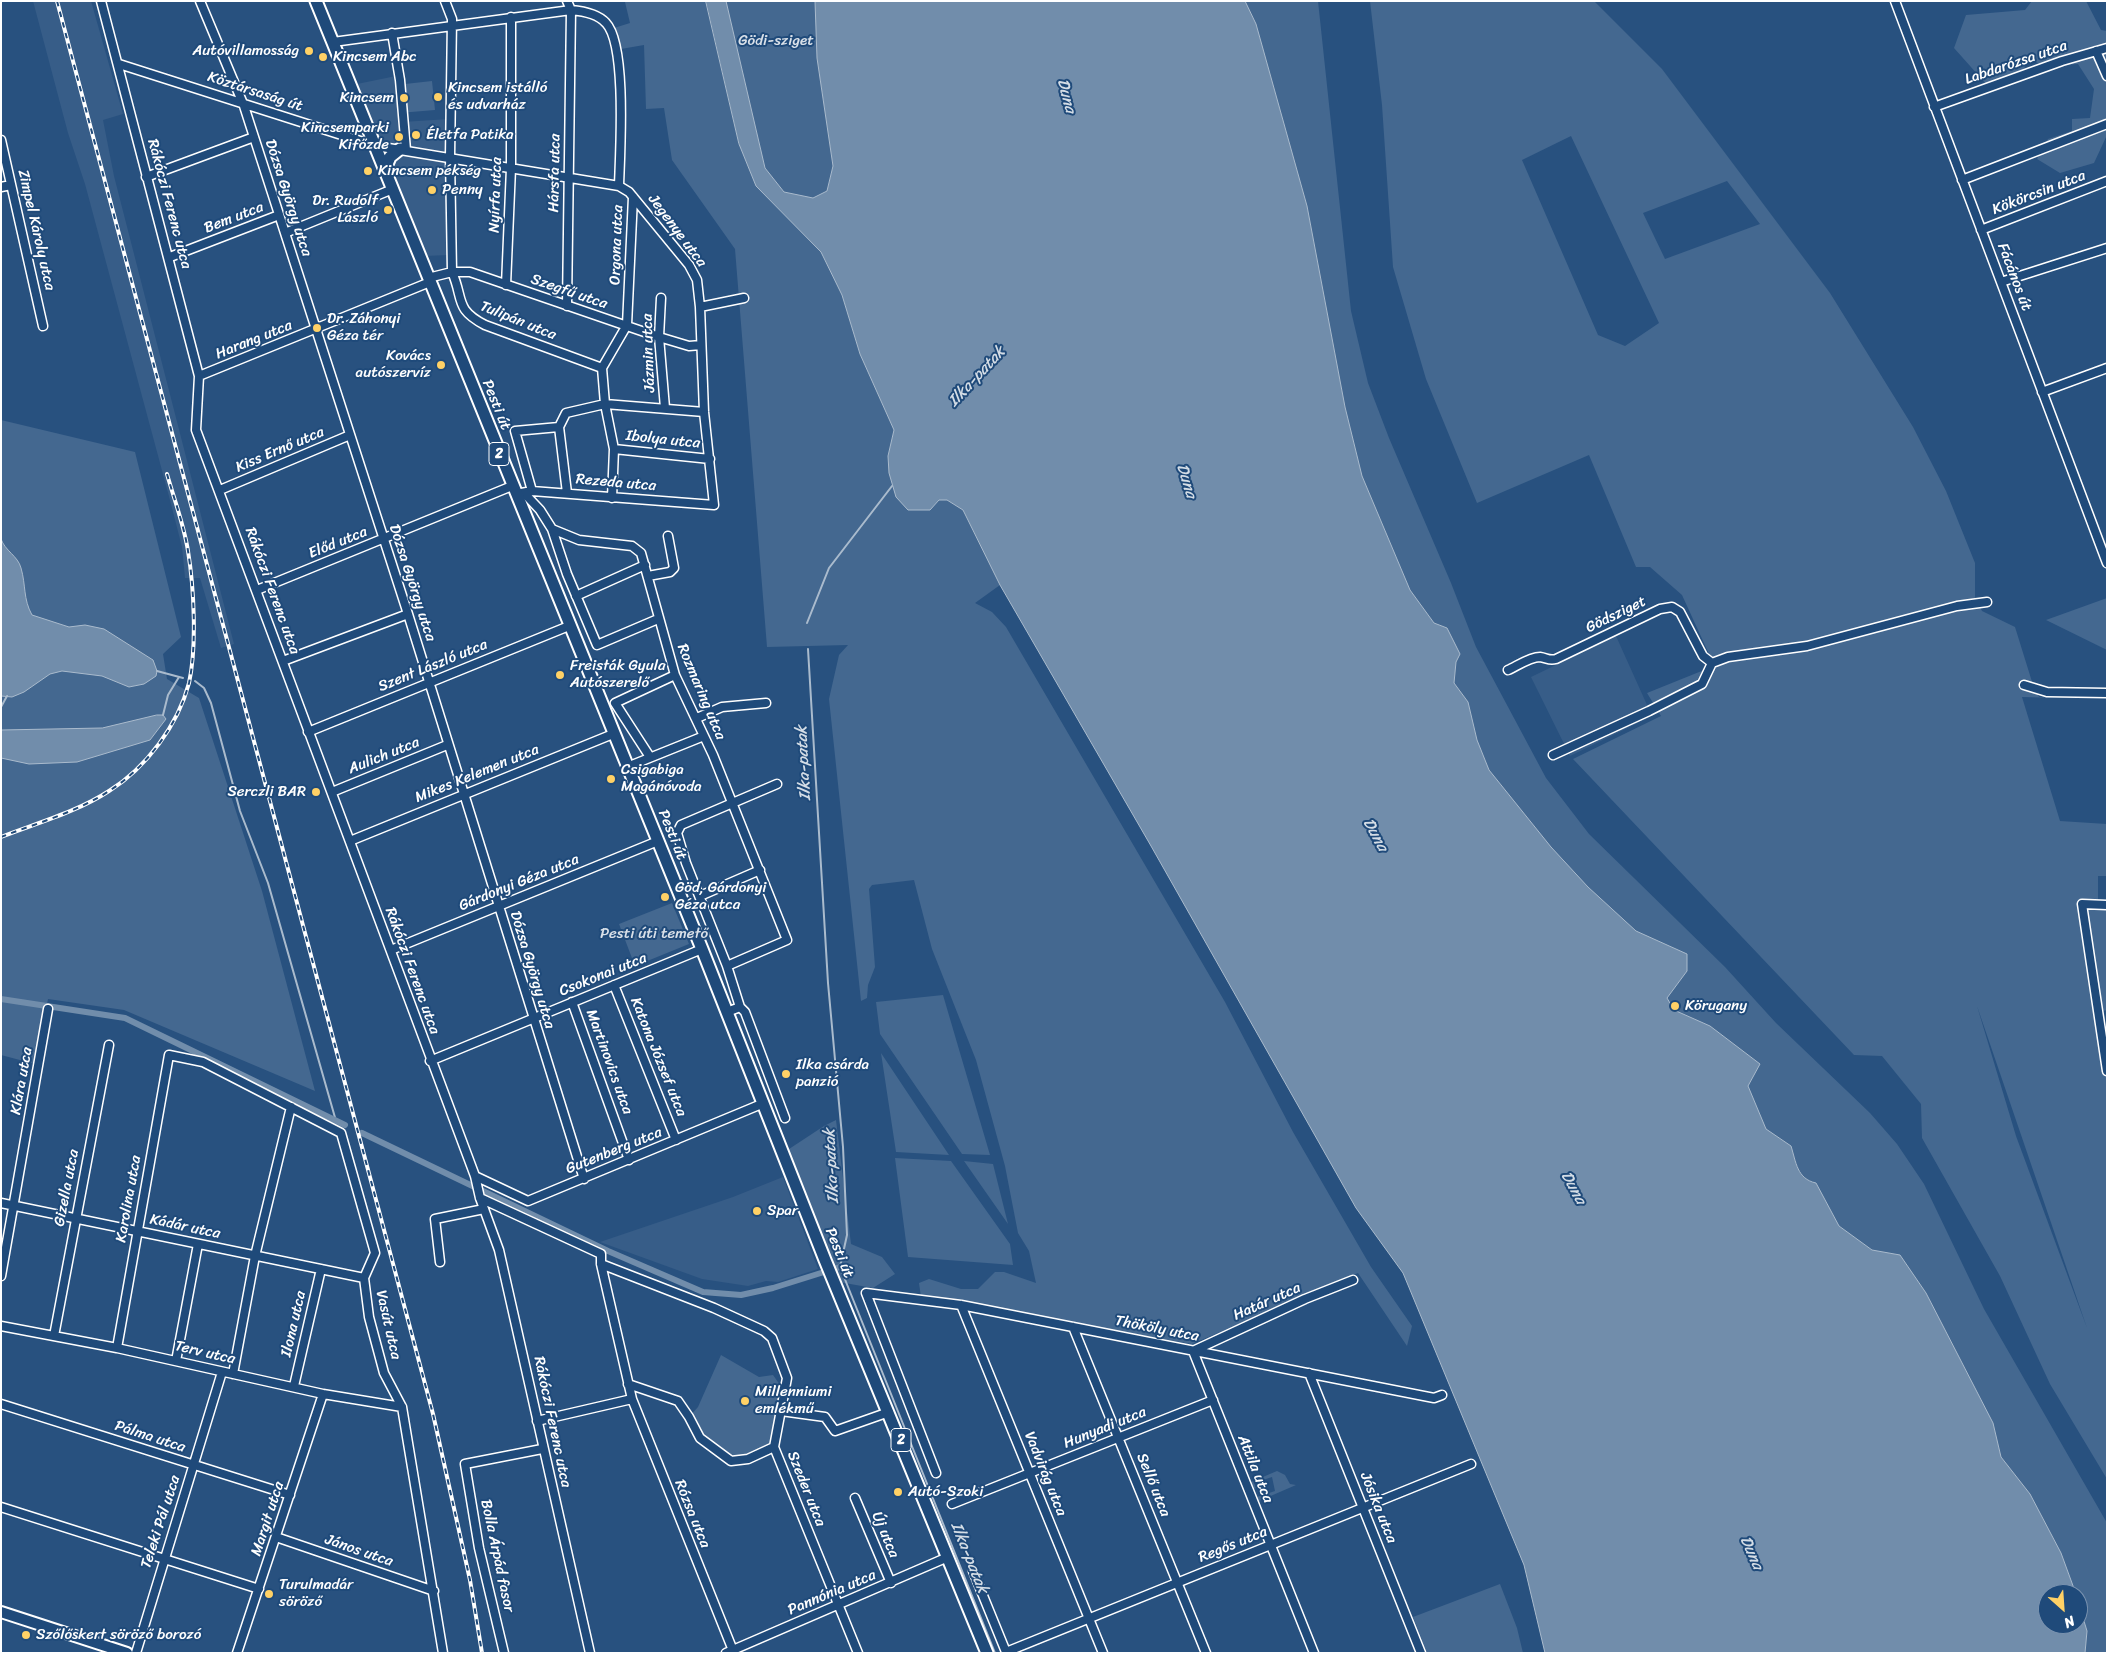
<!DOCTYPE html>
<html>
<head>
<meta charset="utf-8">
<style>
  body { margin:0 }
  #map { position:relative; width:2108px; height:1654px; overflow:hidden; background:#28517f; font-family:Sriracha,sans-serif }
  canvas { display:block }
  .frame { position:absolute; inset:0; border:2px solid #fff; pointer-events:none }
  .north { position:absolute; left:2038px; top:1584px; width:50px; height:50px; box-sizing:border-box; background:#1f4a7a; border:1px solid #7992af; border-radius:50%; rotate:154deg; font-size:14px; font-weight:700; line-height:20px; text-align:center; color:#fff }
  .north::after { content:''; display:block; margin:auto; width:18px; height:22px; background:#ffd166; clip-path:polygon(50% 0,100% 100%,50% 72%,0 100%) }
</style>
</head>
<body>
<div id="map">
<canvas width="2108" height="1654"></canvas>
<div class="frame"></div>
<div class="north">N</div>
</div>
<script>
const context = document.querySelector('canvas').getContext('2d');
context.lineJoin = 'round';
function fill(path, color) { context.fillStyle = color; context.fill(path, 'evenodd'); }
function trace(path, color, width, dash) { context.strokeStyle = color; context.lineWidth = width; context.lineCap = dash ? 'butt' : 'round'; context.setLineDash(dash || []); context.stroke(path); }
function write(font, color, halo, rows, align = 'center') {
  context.font = font + ' Sriracha,sans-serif'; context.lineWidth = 4; context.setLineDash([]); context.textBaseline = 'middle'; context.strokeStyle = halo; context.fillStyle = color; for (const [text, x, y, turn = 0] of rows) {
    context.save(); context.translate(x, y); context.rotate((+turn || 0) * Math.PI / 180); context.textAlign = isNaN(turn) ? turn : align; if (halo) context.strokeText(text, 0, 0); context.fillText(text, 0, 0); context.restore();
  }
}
fill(new Path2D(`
  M 33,1 L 91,1 L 123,114 L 103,120 L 114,176 L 234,644 L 221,648 L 200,578 L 185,578 L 182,547 L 171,504 L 85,184 L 68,133 Z
  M 396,76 L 402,122 L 449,119 L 449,255 L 424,256 L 357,84 Z
  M 1616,636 L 1652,716 L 1570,756 L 1531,677 Z
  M 783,1177 L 818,1269 L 778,1282 L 766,1281 L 748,1286 L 702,1279 L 600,1242 L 733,1197 Z`), '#375d88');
fill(new Path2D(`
  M 631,1 L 706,1 L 739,144 L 756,186 L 821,252 L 842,295 L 860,354 L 894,430 L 888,456 L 930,510 L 939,500 L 947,500 L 963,510 L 1000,585 L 975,603 L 992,612 L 1006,627 L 1225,1002 L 1293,1132 L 1371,1267 L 1412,1326 L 1407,1346 L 1358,1273 L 1192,1344 L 921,1297 L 919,1283 L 929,1279 L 961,1289 L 978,1289 L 995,1272 L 1004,1272 L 1036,1283 L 1029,1251 L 1018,1233 L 1005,1166 L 976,1060 L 932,949 L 914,880 L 872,885 L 869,889 L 875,967 L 868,985 L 867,998 L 861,1001 L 829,699 L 839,655 L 848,645 L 767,647 L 735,249 L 672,160 L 664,108 L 646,109 L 644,45 L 621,49 L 614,28 L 630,23 L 625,2 Z
  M 726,1 L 815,1 L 817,58 L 833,166 L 827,191 L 813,198 L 784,192 L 765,168 Z
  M 1245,1 L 1318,1 L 1351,311 L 1368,383 L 1389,438 L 1451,583 L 1476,647 L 1546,778 L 1589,834 L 1725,967 L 1776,1023 L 1870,1113 L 1897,1144 L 1924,1184 L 1984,1309 L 2107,1523 L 2107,1653 L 2085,1653 L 2087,1631 L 2078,1594 L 2076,1594 L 2061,1553 L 2030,1494 L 2001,1457 L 1993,1423 L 1926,1293 L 1900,1255 L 1872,1250 L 1839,1226 L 1816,1183 C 1797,1179 1796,1162 1791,1146 L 1766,1129 L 1748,1086 L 1760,1064 L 1710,1026 L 1674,1010 L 1667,998 L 1687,971 L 1687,954 L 1636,931 L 1588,887 L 1551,847 L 1489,770 L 1477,740 L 1468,702 L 1454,683 L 1456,662 L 1447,628 L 1434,623 L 1410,590 L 1362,476 L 1345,407 L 1307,206 L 1256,24 Z
  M 1370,1 L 1594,1 L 1662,69 L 1830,293 L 1913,427 L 1946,491 L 1975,563 L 1975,597 L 1982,611 L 2015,627 L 2033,685 L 2039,697 L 2105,699 L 2022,697 L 2060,821 L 2107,824 L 2107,876 L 2098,876 L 2098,907 L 2107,908 L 2107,1010 L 2103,1011 L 2107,1038 L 2107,1479 L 2050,1384 L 2000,1276 L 1922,1138 L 1921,1104 L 1882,1056 L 1854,1055 L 1573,759 L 1661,716 L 1647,693 L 1719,664 L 1709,654 L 1682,595 L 1650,567 L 1636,567 L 1589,455 L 1477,503 L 1426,379 L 1393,267 L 1382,105 ZM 1571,136 L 1659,323 L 1625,346 L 1598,335 L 1522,160 ZM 1727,181 L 1760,224 L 1665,259 L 1643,213 ZM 1977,1006 L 2087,1328 L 2016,1136 Z
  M 2032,1 L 2086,1 L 2101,30 L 2107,31 L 2107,135 L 2094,163 L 2060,173 L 2037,159 L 2048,139 L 2072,131 L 2072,119 L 2090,118 L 2094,89 L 2078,64 L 2044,66 L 2030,59 L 2021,73 L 1987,85 L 1954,48 L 1966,15 L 2025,10 Z
  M 432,81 L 435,110 L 399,113 L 396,107 L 396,85 Z
  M 1,420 L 135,452 L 181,637 L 163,654 L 167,679 L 199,698 L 262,891 L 315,1091 L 124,1010 L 48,999 L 35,1064 L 1,1055 Z
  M 2107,598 L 2107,650 L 2046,620 Z
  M 672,903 L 689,944 L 635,966 L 619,924 Z
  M 943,995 L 990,1155 L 962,1154 L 880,1034 L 876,1002 Z
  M 881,1053 L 949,1155 L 896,1152 Z
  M 836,1120 L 851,1244 L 882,1257 L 895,1274 L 873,1288 L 839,1282 L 786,1151 L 824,1126 Z
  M 895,1158 L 951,1161 L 1010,1244 L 1013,1265 L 908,1257 Z
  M 964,1161 L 993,1164 L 1008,1224 Z
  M 721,1355 L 759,1377 L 773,1375 L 785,1392 L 774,1447 L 731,1461 L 700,1438 L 689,1417 L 698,1407 Z
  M 1277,1471 L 1285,1475 L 1290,1484 L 1296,1485 L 1259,1501 L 1257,1497 L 1275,1491 L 1272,1477 L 1254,1483 L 1256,1488 L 1254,1489 L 1251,1482 Z
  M 1500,1584 L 1517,1628 L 1523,1653 L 1427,1653 L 1413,1617 Z`), '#446890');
const water = new Path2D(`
  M 706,1 L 726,1 L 765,168 L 784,192 L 813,198 L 827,191 L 833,166 L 817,58 L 815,1 L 1245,1 L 1256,24 L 1307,206 L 1345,407 L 1362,476 L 1410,590 L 1434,623 L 1447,628 L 1460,654 L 1456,662 L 1454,683 L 1468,702 L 1477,740 L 1489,770 L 1551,847 L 1588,887 L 1636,931 L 1687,954 L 1687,971 L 1667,998 L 1674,1010 L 1710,1026 L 1760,1064 L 1748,1086 L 1766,1129 L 1791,1146 C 1796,1162 1797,1179 1816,1183 L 1839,1226 L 1872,1250 L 1900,1255 L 1926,1293 L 1993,1423 L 2001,1457 L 2030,1494 L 2061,1553 L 2076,1594 L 2048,1594 L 2048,1624 L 2078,1624 L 2078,1601 L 2087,1631 L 2085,1653 L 1545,1653 L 1524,1565 L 1403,1273 L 1356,1208 L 1151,846 L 1000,585 L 963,510 L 947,500 L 939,500 L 930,510 L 908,510 L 896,497 L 889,473 L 888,456 L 894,430 L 860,354 L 842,295 L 821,252 L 756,186 L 739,144 Z
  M 1,539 C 5,551 18,556 21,568 C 26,585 23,599 32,615 L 69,627 L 85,625 L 104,629 L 153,660 L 157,671 L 156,676 L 144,684 L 129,687 L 102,676 L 62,671 L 50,674 L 24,692 L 12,697 L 1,696 Z
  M 157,715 L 163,715 L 166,719 L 150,740 L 77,762 L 29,764 L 1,758 L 1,730 L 102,728 Z`);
fill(water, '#718dab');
trace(water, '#aabbcd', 1);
trace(new Path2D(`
  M 807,623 L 829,568 L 892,486
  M 808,649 L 828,983 L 843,1147 L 847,1235 L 840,1267 L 995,1653
  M 157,671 L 183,678
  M 195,681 L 204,688 L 211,703 L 240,811 L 268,883 L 336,1121
  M 1,707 L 7,696
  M 163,715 L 168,695 L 179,677`), '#aabbcd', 2);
trace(new Path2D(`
  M 1,999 L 125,1018 L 345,1125
  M 362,1133 L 608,1251 L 703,1292 L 741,1295 L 773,1288 L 840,1267`), '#718dab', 6);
const street = new Path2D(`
  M 101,1 L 199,376 L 196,430 L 475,1176 L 480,1198 L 499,1250 L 590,1653
  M 200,1 L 244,106 L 408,614 L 584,1179
  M 445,1 L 452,19 L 450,157 L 452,272 C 464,299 454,309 485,325 L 602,368
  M 1895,1 L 2107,563
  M 392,33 L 400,80 L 406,150
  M 333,42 L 571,10 C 582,11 598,14 606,23 C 627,45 620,153 619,186
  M 2096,51 L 2107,76
  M 119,64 L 376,146 L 619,186 L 629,192 L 689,265 L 697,280 L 700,307 L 704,412 L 714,505 L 532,491 L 516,494
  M 1934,107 L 2062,61 L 2107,48
  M 1,140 L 43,326
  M 146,177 L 254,137
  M 1962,180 L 2107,124
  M 1,187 L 11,185
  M 1981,230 L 2107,181
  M 285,233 L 393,189
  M 170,257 L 279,215
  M 428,278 L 452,272 L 470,272 L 659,337 L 689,346 L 701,345
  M 2001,282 L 2107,248
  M 506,285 L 511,168 L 511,17
  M 661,298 L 659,337 L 665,408
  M 567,306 L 571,10 L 567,1
  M 700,307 L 744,298
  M 199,376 L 430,282
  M 2042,392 L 2107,368
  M 614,449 L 710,459
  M 220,490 L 350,435
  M 532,491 L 515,431 L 559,427
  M 524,493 L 540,510 L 552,529 L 579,540 L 632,546 L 641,553 L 675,675 L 713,755 L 787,940 L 727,966
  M 567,493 L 559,427 L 566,413 L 605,404 L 704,412
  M 612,498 L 614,449 L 605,404 L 602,368 L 627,325 L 633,197
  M 552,529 L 567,574 L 597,645 L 658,619
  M 648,576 L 670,572 L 674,568 L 668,536
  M 257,590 L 512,486
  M 576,596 L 645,565
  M 283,661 L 408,614
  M 1508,670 C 1517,666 1530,657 1540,657 C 1547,658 1549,661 1556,659 L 1660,609 L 1672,607 L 1680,612 L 1703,656 L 1712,663
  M 2024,685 L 2047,692 L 2107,693
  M 697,718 L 722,707 L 766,703
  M 308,732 L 569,626
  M 1553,755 L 1649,711 L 1702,684 L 1712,663 L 1728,657 L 1807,646 L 1957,606 L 1987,602
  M 650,757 L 615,703 L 675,675
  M 627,767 L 704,736
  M 332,792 L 447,745
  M 350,841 L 613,734
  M 700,896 L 760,870
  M 2107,905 L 2082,904 L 2107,1071
  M 391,950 L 658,841
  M 614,985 L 676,1140
  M 572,1002 L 629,1160
  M 740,1007 L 727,966 L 686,863 L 677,833 L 681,825 L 777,784
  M 727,1012 L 740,1007 L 745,1012 L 785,1118
  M 430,1061 L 702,949
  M 475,1176 L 528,1201 L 764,1103
  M 480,1198 L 601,1254 L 601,1264 L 632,1399 L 734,1653
  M 1,1203 L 364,1278
  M 440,1262 L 435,1219 L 484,1209
  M 601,1264 L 714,1308 L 764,1331 L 772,1338 L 787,1378 L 774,1447 L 858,1653
  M 1,1276 L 48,1009
  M 961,1305 L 1103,1653
  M 1,1326 L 117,1348 L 323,1394 L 402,1407
  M 1073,1327 L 1206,1653
  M 54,1336 L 109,1045
  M 117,1348 L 169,1055 L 203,1062 L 341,1133 L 375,1253 L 364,1278 L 369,1317 L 384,1373 L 402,1407 L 443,1653
  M 176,1361 L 198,1244
  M 1309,1373 L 1421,1653
  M 233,1374 L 255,1256 L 291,1107
  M 628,1384 L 678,1401 L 689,1417 L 700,1438 L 731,1461 L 748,1459 L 774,1447
  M 294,1386 L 321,1269
  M 1,1404 L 290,1495
  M 781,1411 L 825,1417 L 835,1431 L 889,1412
  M 537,1421 L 632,1399
  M 936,1473 L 866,1293 L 961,1305 L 1434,1398 L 1442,1395
  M 855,1498 L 891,1583
  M 952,1504 L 1213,1400
  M 1,1507 L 259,1589
  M 276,1537 L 434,1591
  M 973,1571 L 1006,1652 L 1471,1464
  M 136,1653 L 222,1372
  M 237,1653 L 323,1394
  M 504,1653 L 479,1548 L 465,1464 L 542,1449
  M 726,1653 L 948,1557
  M 1314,1653 L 1193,1351 L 1305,1299 L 1353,1280`);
const secondary = new Path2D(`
  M 1,1612 L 127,1653`);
const primary = new Path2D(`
  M 316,1 L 702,949 L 825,1260 L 987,1653
  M 385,169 L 390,157 L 400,149`);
trace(street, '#fff', 11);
trace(secondary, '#fff', 14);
trace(primary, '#fff', 15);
trace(street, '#1f4a7a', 8);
trace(secondary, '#1f4a7a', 10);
trace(primary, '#1f4a7a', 11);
const rail = new Path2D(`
  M 57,1 L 433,1414 L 470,1580 L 482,1653
  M 1,837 C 37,823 77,812 109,791 C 146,768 178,725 189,683 C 197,647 194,587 188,551 C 184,525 174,499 167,474`);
trace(rail, '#fff', 4);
trace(rail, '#1f4a7a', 2, [5.5]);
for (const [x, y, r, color] of [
  [309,51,5,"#ffd166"],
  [323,57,5,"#ffd166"],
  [438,97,5,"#ffd166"],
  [404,98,5,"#ffd166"],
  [416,135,5,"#ffd166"],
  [399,137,5,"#ffd166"],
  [368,171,5,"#ffd166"],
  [432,190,5,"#ffd166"],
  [388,210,5,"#ffd166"],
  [317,328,5,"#ffd166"],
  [441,365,5,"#ffd166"],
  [560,675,5,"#ffd166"],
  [611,779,5,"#ffd166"],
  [316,792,5,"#ffd166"],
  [665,897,5,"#ffd166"],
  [1675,1006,5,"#ffd166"],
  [786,1074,5,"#ffd166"],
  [757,1211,5,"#ffd166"],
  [745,1401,5,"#ffd166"],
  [898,1492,5,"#ffd166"],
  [269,1594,5,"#ffd166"],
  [26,1635,5,"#ffd166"]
]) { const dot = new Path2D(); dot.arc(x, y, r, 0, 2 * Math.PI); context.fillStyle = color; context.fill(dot); trace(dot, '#1f4a7a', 2); }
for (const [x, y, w] of [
  [499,454,20],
  [901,1440,20]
]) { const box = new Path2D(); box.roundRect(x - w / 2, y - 11.5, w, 23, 4); context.fillStyle = '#1f4a7a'; context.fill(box); trace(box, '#fff', 1); }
write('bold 14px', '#fff', null, [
  ["2",499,454],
  ["2",901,1440]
]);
write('15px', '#dae1e9', '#1f4a7a', [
  ["Gödi-sziget",776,41],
  ["Pesti úti temető",654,934]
]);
write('15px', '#fff', '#1f4a7a', [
  ["Autóvillamosság",299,51,"right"],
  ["Kincsem Abc",333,57],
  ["Kincsem istálló",448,88],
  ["és udvarház",448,105],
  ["Kincsem",394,98,"right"],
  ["Kincsemparki",389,128,"right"],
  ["Kifőzde",389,145,"right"],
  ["Életfa Patika",426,135],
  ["Kincsem pékség",378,171],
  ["Penny",442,190],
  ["Dr. Rudolf",378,201,"right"],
  ["László",378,218,"right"],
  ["Dr. Záhonyi",327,319],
  ["Géza tér",327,336],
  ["Kovács",431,356,"right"],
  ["autószervíz",431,373,"right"],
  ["Freisták Gyula",570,666],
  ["Autószerelő",570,683],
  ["Csigabiga",621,770],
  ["Magánóvoda",621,787],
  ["Serczli BAR",306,792,"right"],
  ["Göd, Gárdonyi",675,888],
  ["Géza utca",675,905],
  ["Körugany",1685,1006],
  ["Ilka csárda",796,1065],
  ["panzió",796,1082],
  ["Spar",767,1211],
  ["Millenniumi",755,1392],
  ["emlékmű",755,1409],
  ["Autó-Szoki",908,1492],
  ["Turulmadár",279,1585],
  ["söröző",279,1602],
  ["Szőlőskert söröző borozó",36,1635]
], 'left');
write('15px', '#fff', '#1f4a7a', [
  ["Labdarózsa utca",2016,63,-19],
  ["Köztársaság út",255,92,18],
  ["Hársfa utca",555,173,-89],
  ["Kökörcsin utca",2039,193,-21],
  ["Nyírfa utca",496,195,-88],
  ["Dózsa György utca",288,198,72],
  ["Rákóczi Ferenc utca",169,204,75],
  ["Bem utca",234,218,-21],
  ["Zimpel Károly utca",36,230,77],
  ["Jegenye utca",677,231,53],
  ["Orgona utca",617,245,-88],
  ["Fácános út",2014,277,69],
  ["Szegfű utca",569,292,19],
  ["Tulipán utca",518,321,22],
  ["Harang utca",254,340,-22],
  ["Jázmin utca",649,353,-92],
  ["Pesti út",496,405,68],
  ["Ibolya utca",663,440,6],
  ["Kiss Ernő utca",280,450,-23],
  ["Rezeda utca",616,483,5],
  ["Előd utca",338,543,-22],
  ["Dózsa György utca",412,583,72],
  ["Rákóczi Ferenc utca",272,591,70],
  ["Gödsziget",1616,615,-26],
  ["Szent László utca",433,666,-22],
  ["Rozmaring utca",701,692,67],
  ["Aulich utca",384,756,-22],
  ["Mikes Kelemen utca",477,774,-22],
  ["Pesti út",672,835,68],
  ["Gárdonyi Géza utca",519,883,-22],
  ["Dózsa György utca",532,970,73],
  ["Rákóczi Ferenc utca",412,971,70],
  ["Csokonai utca",603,975,-22],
  ["Katona József utca",658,1057,68],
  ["Martinovics utca",609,1062,70],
  ["Klára utca",22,1081,-80],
  ["Gutenberg utca",614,1151,-22],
  ["Gizella utca",67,1188,-79],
  ["Karolina utca",129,1199,-80],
  ["Kádár utca",185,1227,12],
  ["Pesti út",839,1253,68],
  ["Határ utca",1267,1302,-24],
  ["Ilona utca",294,1324,-77],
  ["Vasút utca",388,1325,77],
  ["Thököly utca",1157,1329,11],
  ["Terv utca",205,1353,13],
  ["Rákóczi Ferenc utca",552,1422,78],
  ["Hunyadi utca",1105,1428,-22],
  ["Pálma utca",150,1437,18],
  ["Attila utca",1255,1469,68],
  ["Vadvirág utca",1045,1474,68],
  ["Sellő utca",1153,1485,68],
  ["Szeder utca",806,1489,68],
  ["Jósika utca",1378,1508,68],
  ["Rózsa utca",692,1514,68],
  ["Margit utca",268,1519,-72],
  ["Teleki Pál utca",161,1522,-72],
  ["Új utca",885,1535,67],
  ["Regős utca",1233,1545,-22],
  ["János utca",359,1551,19],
  ["Bolla Árpád fasor",497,1556,78],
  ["Pannónia utca",832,1593,-23]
]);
write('italic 16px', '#d4dde6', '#1f4a7a', [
  ["Duna",1066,96,75],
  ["Ilka-patak",977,377,-47],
  ["Duna",1186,481,73],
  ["Ilka-patak",804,763,-93],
  ["Duna",1375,835,61],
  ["Ilka-patak",832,1166,-93],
  ["Duna",1573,1188,61],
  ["Duna",1751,1553,66],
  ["Ilka-patak",969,1558,68]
]);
</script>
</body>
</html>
